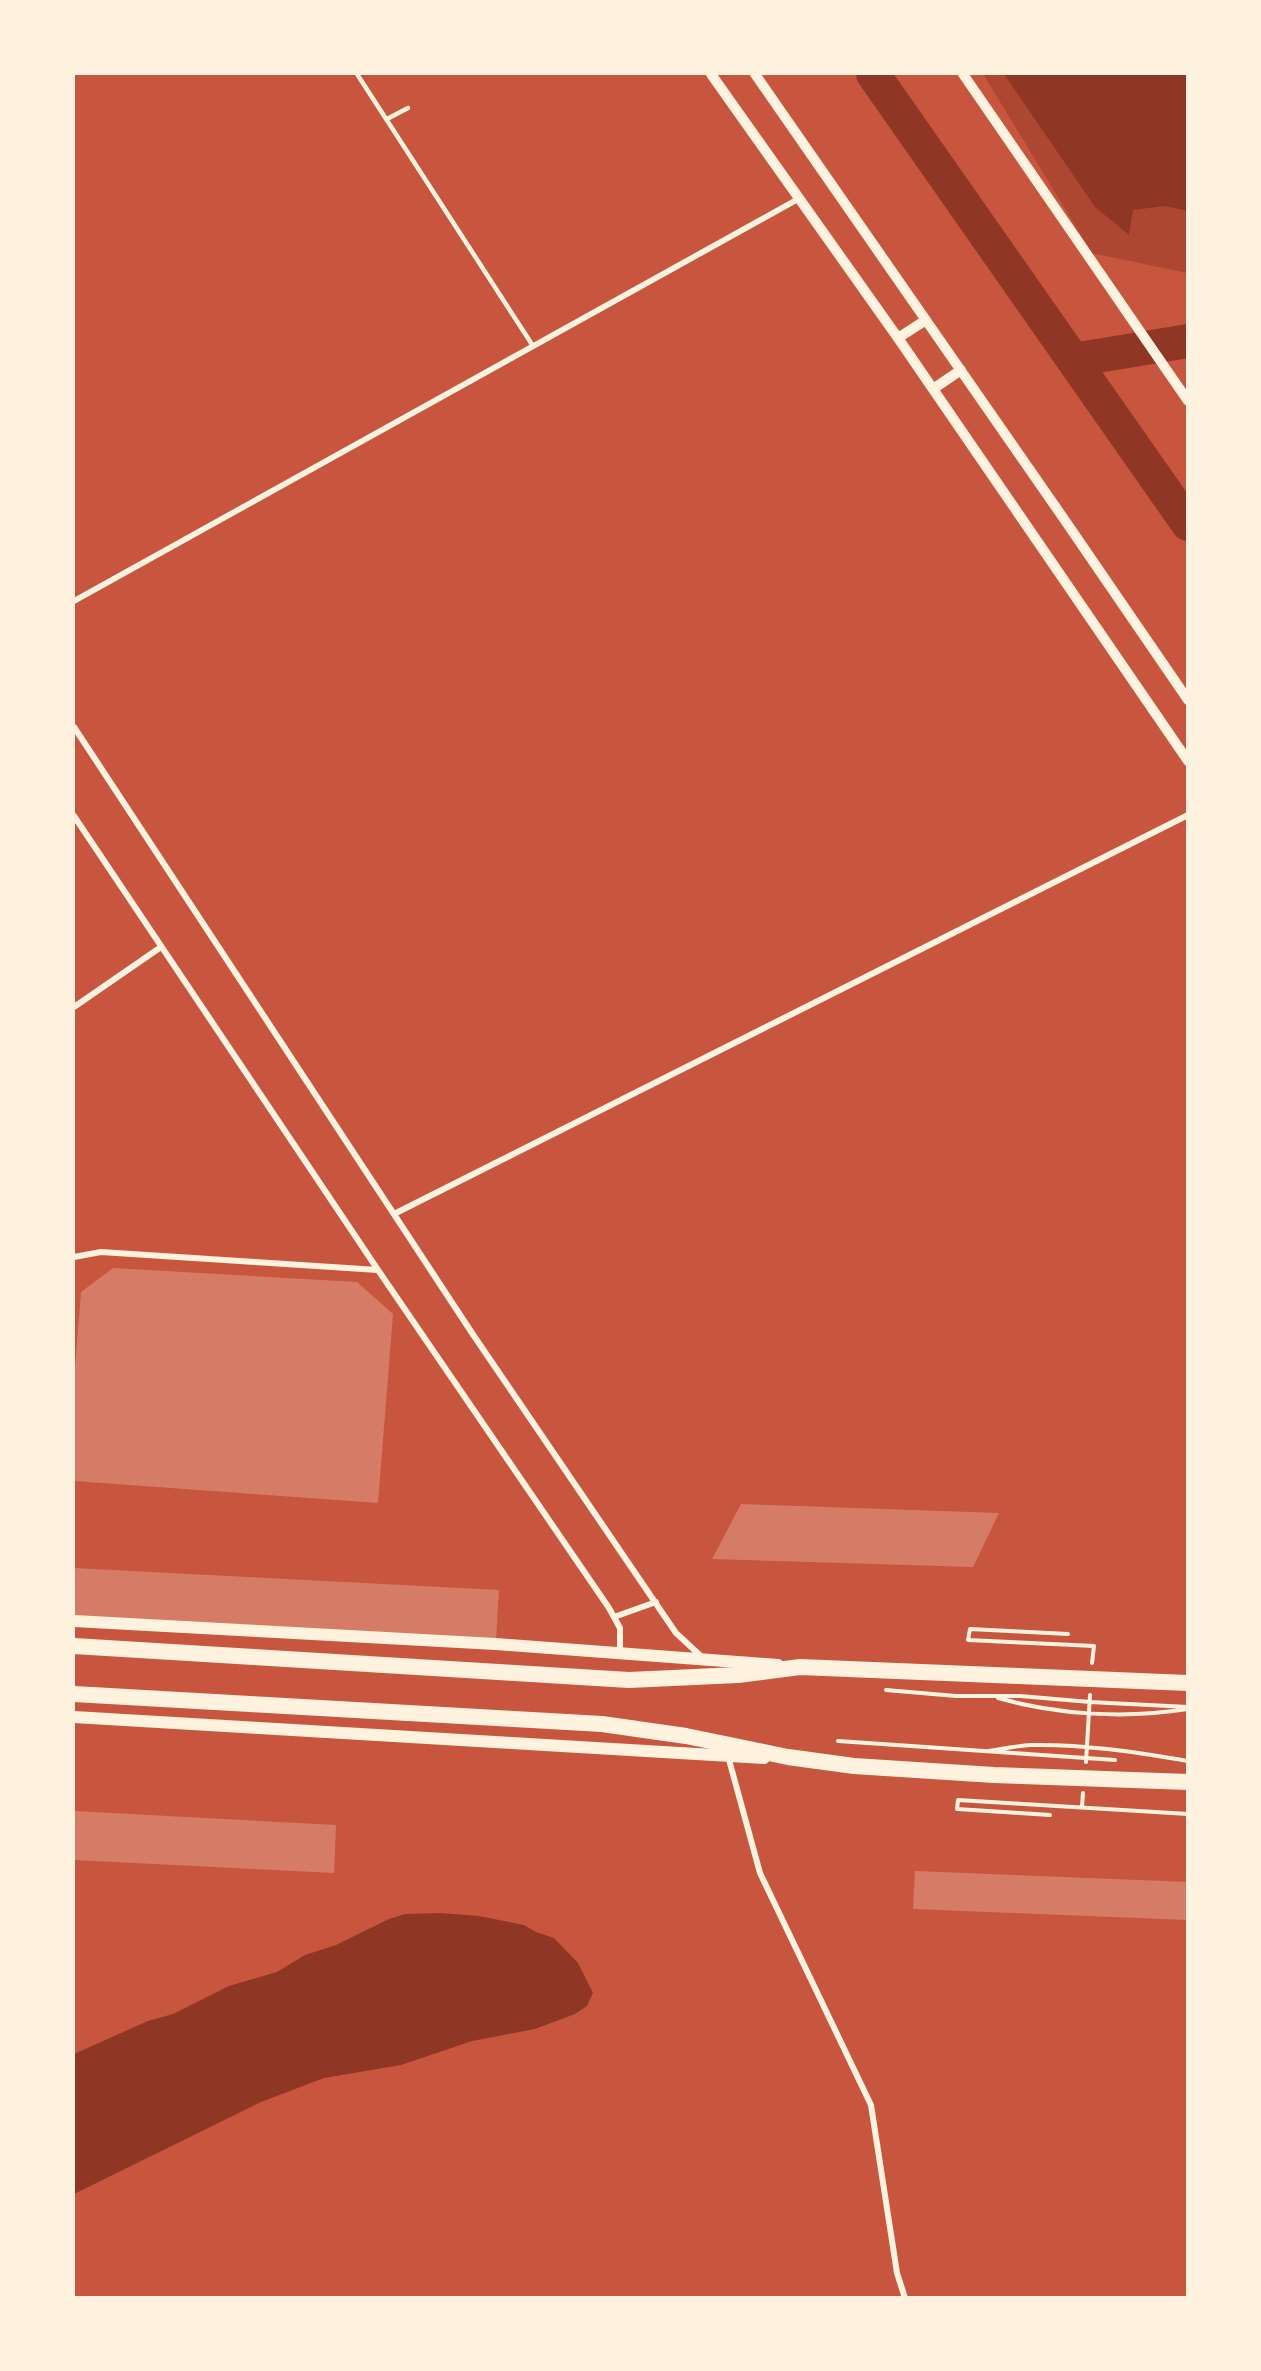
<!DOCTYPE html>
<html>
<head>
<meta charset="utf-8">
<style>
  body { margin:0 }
  #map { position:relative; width:1261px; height:2371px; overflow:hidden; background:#c8553d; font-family:"Fira Sans Condensed",sans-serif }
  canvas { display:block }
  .frame { position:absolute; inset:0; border:75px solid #fff3e0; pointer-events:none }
</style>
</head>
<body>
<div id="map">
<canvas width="1261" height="2371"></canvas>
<div class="frame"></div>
</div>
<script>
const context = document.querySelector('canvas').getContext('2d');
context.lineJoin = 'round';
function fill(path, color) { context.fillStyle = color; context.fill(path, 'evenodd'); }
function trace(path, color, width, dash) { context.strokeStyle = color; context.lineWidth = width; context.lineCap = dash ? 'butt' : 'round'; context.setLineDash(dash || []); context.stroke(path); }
fill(new Path2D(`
  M 983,74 L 1187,74 L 1187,273 L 1092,253 Z`), '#ae4732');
fill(new Path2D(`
  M 1004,74 L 1187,74 L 1187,211 L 1165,206 L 1133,210 L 1129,235 L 1095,207 Z
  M 440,1913 L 479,1916 L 524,1925 L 536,1932 L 554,1938 L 578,1963 L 593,1993 L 587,2006 L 575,2014 L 535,2029 L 472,2041 L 401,2065 L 324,2078 L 261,2102 L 74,2194 L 74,2054 L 148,2021 L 173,2014 L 229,1986 L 277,1972 L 305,1955 L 336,1945 L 389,1919 L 405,1914 Z`), '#8f3625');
trace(new Path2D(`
  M 873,74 L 1188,524
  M 1073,360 L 1188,341`), '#8f3625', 34);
fill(new Path2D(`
  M 113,1268 L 357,1282 L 393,1314 L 378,1503 L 74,1481 L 74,1381 L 81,1292 Z
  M 741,1504 L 999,1513 L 973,1567 L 712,1559 Z
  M 74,1568 L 499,1590 L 496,1640 L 74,1618 Z
  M 74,1811 L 336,1825 L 334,1873 L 74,1860 Z
  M 915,1871 L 1188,1882 L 1188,1920 L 913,1909 Z`), '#d67c66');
trace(new Path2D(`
  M 1068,1634 L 970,1629 L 968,1640 L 1094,1646 L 1092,1663
  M 886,1690 L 956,1696 L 1020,1696 L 1090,1702 L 1188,1707
  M 998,1698 C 1058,1715 1126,1719 1187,1709
  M 838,1741 L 1115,1760
  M 989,1751 C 1002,1749 1016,1746 1030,1745 C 1083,1744 1136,1752 1188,1761
  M 1086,1762 L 1090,1695
  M 1082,1807 L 1083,1793
  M 1050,1815 L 957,1809 L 958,1800 L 1188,1814`), '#fff3e0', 4);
trace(new Path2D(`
  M 357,74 L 533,346
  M 387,119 L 408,108`), '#fff3e0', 4.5);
trace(new Path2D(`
  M 74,601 L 800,198
  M 74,727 L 472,1333 L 676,1633 L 703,1658
  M 74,816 L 378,1270 L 609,1608 L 620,1628 L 620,1652
  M 74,1007 L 161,947
  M 394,1214 L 1188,815
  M 74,1257 L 101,1252 L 378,1270
  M 614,1617 L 656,1602
  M 728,1756 L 760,1873 L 871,2105 L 897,2273 L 905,2298`), '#fff3e0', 6);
trace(new Path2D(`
  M 711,74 L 898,338 L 1188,761
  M 755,74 L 1064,519 L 1188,700
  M 963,74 L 1188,401
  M 898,338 L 926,320
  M 933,389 L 961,370`), '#fff3e0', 10);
trace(new Path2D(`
  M 74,1621 L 496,1644 L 778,1665
  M 74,1717 L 764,1758`), '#fff3e0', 12);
trace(new Path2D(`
  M 74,1646 L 629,1680 L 738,1675 L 800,1667 L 1188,1683
  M 74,1694 L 602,1724 L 686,1736 L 788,1757 L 854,1766 L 994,1775 L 1188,1782`), '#fff3e0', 16);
</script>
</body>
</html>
